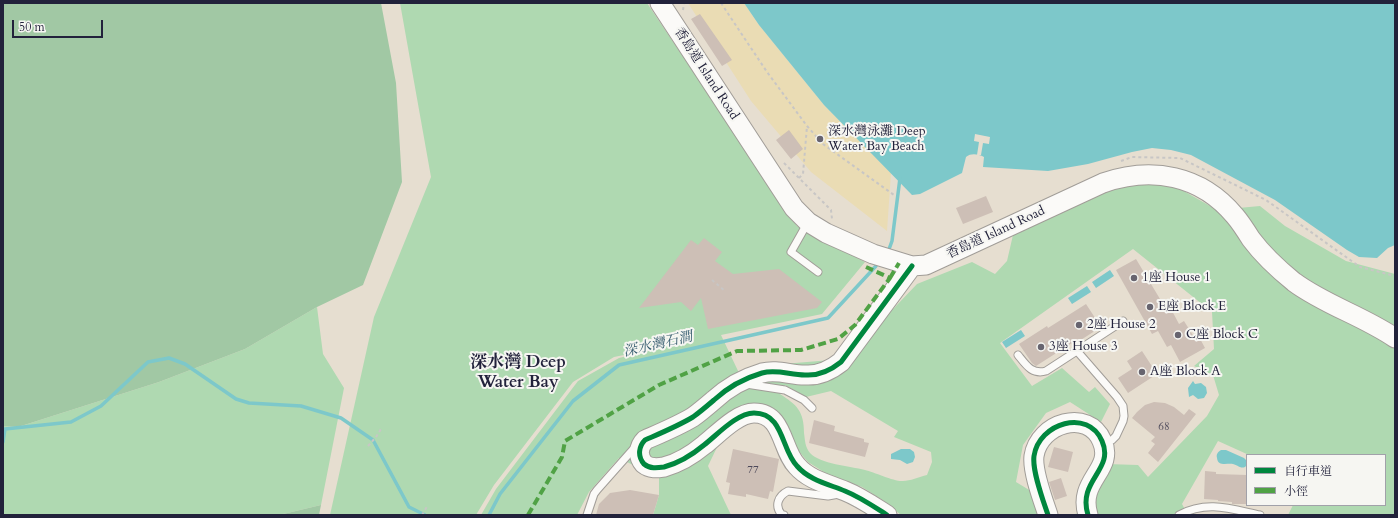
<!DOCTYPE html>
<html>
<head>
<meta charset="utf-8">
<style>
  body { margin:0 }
  #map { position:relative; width:1398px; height:518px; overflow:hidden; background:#e6ded0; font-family:Cardo,"Noto Serif TC",serif }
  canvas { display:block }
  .frame { position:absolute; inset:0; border:4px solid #22223b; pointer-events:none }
  .legend { position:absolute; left:1246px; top:454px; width:140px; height:52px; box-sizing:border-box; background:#f6f6f2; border:1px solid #a1a1a9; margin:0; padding:5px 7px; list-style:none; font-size:12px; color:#22223b }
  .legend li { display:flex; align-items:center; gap:8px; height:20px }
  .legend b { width:20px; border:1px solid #a1a1a9 }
  .scale { position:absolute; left:12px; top:20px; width:91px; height:18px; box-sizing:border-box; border:2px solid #22223b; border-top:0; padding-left:5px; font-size:12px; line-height:14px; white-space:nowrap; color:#22223b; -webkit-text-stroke:3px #f6f6f2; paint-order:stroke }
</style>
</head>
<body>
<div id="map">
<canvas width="1398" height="518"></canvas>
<div class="frame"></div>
<ul class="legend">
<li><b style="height:5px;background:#00873e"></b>自行車道</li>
<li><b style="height:5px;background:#50a245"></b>小徑</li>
</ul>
<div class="scale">50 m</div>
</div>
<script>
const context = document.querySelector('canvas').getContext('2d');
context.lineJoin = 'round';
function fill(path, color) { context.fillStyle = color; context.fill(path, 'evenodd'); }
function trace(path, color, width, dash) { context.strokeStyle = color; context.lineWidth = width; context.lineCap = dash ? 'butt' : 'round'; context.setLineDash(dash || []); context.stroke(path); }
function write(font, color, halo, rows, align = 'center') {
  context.font = font + ' Cardo,"Noto Serif TC",serif'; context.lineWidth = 4; context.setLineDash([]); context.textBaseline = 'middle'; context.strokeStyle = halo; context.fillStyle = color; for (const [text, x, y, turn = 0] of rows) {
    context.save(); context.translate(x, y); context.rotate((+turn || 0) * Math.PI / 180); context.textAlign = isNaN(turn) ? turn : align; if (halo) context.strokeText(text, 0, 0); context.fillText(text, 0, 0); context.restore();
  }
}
fill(new Path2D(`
  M 400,3 L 647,3 L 797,226 L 865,262 L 822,314 L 721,335 L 739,373 L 771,365 L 831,360 L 874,329 L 917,284 L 972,262 L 995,274 L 1007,261 L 1013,235 L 1041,219 L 1120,186 L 1168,182 L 1217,210 L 1260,206 L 1285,226 L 1346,261 L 1395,274 L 1395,515 L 1288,515 L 1293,505 L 1385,505 L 1385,455 L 1249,455 L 1218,441 L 1182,504 L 1188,515 L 1071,515 L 1079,513 L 1106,464 L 1138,465 L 1148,477 L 1207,416 L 1219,395 L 1213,375 L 1194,366 L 1214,349 L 1212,312 L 1133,249 L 1000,343 L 1032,386 L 1062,368 L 1089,392 L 1095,387 L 1110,404 L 1101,422 L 1070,402 L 1046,413 L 1023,445 L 1016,482 L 1049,502 L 1055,515 L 901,515 L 884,501 L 862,487 L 827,474 L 808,462 L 796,448 L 758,420 L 745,424 L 720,441 L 708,466 L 731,515 L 653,515 L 659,495 L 659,478 L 619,458 L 589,492 L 577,515 L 481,515 L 496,489 L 578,381 L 619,358 L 663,347 L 614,357 L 573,382 L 494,485 L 476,515 L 330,515 L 374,317 L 431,177 ZM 785,385 L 806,397 L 831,391 L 898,431 L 894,437 L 931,452 L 932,462 L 927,475 C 919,477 910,481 903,481 C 895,482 874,472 865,470 C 850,466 820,464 810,453 C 805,447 805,440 804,433 C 804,411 797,405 780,394 Z
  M 317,307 L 323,354 L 344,388 L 321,505 L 279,515 L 3,515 L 3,426 L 18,427 L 159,382 L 245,349 Z`), '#afd9b1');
fill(new Path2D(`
  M 3,3 L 381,3 L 396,83 L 402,182 L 363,285 L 317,307 L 245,349 L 159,382 L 18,427 L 3,426 Z
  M 321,505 L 319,515 L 279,515 Z`), '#a1c8a4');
fill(new Path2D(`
  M 688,3 L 744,3 L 759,25 L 824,105 L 891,173 L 887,231 L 811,172 L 751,101 Z`), '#eadcb4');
fill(new Path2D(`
  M 744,3 L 1395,3 L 1395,245 L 1388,248 L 1377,258 L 1359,257 L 1347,250 L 1275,200 L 1191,155 L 1171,150 L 1152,148 L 1132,152 L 1088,164 L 1048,171 L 983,167 L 984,157 C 978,154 971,153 966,157 L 962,173 L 920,194 L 912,195 L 824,105 L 759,25 Z
  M 1110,270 L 1114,276 L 1096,288 L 1092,282 Z
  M 1087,286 L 1091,292 L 1072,304 L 1068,298 Z
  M 1021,330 L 1025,336 L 1006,348 L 1002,342 Z
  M 1193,381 L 1195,384 L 1201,383 L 1206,387 L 1207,393 L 1204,398 L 1198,399 L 1193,395 L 1189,397 L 1188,388 Z
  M 901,449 L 910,449 L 914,452 L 915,457 L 913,462 L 907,464 L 900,460 L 891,459 L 891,454 Z
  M 1221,450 L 1226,450 L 1244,458 L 1246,460 L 1247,465 L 1245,467 C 1240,469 1238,465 1233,464 C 1227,463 1218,467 1217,458 C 1216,454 1218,452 1221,450 Z`), '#7dc8ca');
fill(new Path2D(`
  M 975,134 L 990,137 L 989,144 L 983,143 L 981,155 L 977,155 L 979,142 L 974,141 Z`), '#e6ded0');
trace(new Path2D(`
  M 888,252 L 892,241 L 900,178
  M 3,442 L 5,429 L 71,422 L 101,406 L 148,362 L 169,358 L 185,364 L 236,399 L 249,403 L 301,406 L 341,418 L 373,440 L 409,507 L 425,515
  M 489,515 L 500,494 L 573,401 L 619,365 L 828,318 L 876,266`), '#7dc8ca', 3.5);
fill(new Path2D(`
  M 700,14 L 732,60 L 722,66 L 691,19 Z
  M 789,130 L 803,149 L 791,159 L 776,140 Z
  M 986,196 L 993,212 L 963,224 L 956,208 Z
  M 704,238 L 722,252 L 715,261 L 733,274 L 779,269 L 822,302 L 817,308 L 708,329 L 701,298 L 691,311 L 681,302 L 639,308 L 691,240 L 698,245 Z
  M 1136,259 L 1166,309 L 1170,307 L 1179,324 L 1184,321 L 1194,337 L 1198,335 L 1205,348 L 1180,362 L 1171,345 L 1167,347 L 1158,331 L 1152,334 L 1116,270 Z
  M 1086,304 L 1101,327 L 1073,345 L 1072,343 L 1036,366 L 1032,363 L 1019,344 L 1047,326 L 1048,328 Z
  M 1142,351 L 1157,374 L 1128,393 L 1118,378 L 1132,369 L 1127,361 Z
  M 1154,402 L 1165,403 L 1174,407 L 1184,415 L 1189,409 L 1196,414 L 1158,462 L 1148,453 L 1155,444 L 1151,441 L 1155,437 L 1132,418 L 1137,412 L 1145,405 Z
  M 814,420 L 835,426 L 834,431 L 864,439 L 864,442 L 869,443 L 865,457 L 809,443 Z
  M 1054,447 L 1073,452 L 1068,472 L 1048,467 Z
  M 733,449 L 779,459 L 773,492 L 770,491 L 768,499 L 746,494 L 746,497 L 728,494 L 730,483 L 726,482 Z
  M 1205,471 L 1216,472 L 1216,474 L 1247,475 L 1247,504 L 1232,504 L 1232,502 L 1218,501 L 1218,500 L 1204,499 Z
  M 1061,478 L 1067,496 L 1055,500 L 1049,482 Z
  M 630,490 L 659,495 L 653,515 L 596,515 L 599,504 L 610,493 Z`), '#cdbfb6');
const lane = new Path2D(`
  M 808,222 L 791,252 L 818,272
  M 1077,351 L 1117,397 L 1123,406 L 1124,416 L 1123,421 L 1116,436 L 1112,440 L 1104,443
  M 1018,355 C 1026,365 1032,375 1046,371 L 1123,321
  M 746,384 L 785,390 L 804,400 L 812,408
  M 587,515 L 594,494 L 597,490 L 636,446
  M 784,515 L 782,515 C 774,506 778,496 788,491 L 828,496 L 839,494
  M 1179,515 C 1207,500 1231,509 1260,515`);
const secondary = new Path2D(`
  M 660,3 L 794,208 L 808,222 L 826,233 L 873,254 L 912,266 L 926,265 L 1103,183 C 1152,166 1201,175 1235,216 C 1241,223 1246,231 1251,239 C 1263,255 1278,269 1294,282 C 1325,305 1363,316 1395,338
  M 887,515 C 873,506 860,497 845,491 C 828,484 809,480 797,466 C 781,450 784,413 754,413 C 737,413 717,435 704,445 C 692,455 679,463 664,467 C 657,468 650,469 644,464 C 637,456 639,446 645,440 C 661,433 678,426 693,417 C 700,412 707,406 714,400 C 727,388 745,378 762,373 C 777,369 790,375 805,375 C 818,376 831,370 841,362 L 912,266
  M 1048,515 C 1043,500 1032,471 1034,456 C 1039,423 1088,408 1102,441 C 1115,470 1077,480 1088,515`);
trace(lane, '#a19d98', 9);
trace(secondary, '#a19d98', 21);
trace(new Path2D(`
  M 721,3 L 767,72 L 807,126 L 823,144 L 894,195
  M 683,10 L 684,3
  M 1121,161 L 1132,157 L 1180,158 L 1266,200 L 1360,267 L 1395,276
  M 784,163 L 831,210 L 832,219
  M 799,178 L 803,174 L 807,126
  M 712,280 L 725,291
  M 368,446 L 376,437 L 381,429
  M 422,515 L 428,505`), '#c8c6c5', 2, [3, 3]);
trace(lane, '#fbfaf8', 7);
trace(secondary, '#fbfaf8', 19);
trace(new Path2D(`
  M 890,278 L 899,263
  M 528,515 L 562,457 L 565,441 L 659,385 L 737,351 L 801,350 L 838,339 L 855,325 L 890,278 L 866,267`), '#50a245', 4, [8, 4]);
trace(new Path2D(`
  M 887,515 C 873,506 860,497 845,491 C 828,484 809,480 797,466 C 781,450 784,413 754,413 C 737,413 717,435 704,445 C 692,455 679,463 664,467 C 657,468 650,469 644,464 C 637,456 639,446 645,440 C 661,433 678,426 693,417 C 700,412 707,406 714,400 C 727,388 745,378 762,373 C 777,369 790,375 805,375 C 818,376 831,370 841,362 L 912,266
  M 1048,515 C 1043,500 1032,471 1034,456 C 1039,423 1088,408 1102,441 C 1115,470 1077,480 1088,515`), '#00873e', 5);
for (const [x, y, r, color] of [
  [820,139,4,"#67646f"],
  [1134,278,4,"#67646f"],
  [1150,307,4,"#67646f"],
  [1079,325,4,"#67646f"],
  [1178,335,4,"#67646f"],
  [1041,347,4,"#67646f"],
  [1142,372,4,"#67646f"]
]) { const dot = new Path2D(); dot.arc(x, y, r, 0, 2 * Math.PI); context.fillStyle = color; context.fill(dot); trace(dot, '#f6f6f2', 1.5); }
write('11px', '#4d495a', null, [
  ["68",1164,427],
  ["77",753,470]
]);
write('13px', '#22223b', '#f6f6f2', [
  ["香島道 Island Road",706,74,57],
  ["香島道 Island Road",996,233,-25]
]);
write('13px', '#22223b', '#f6f6f2', [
  ["深水灣泳灘 Deep",828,132],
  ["Water Bay Beach",828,147],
  ["1座 House 1",1142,278],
  ["E座 Block E",1158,307],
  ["2座 House 2",1087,325],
  ["C座 Block C",1186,335],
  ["3座 House 3",1049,347],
  ["A座 Block A",1150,372]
], 'left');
write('italic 14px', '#32596c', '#f6f6f2', [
  ["深水灣石澗",658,345,-13]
]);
write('bold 17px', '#22223b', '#f6f6f2', [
  ["深水灣 Deep",518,363],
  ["Water Bay",518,383]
]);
</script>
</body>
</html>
